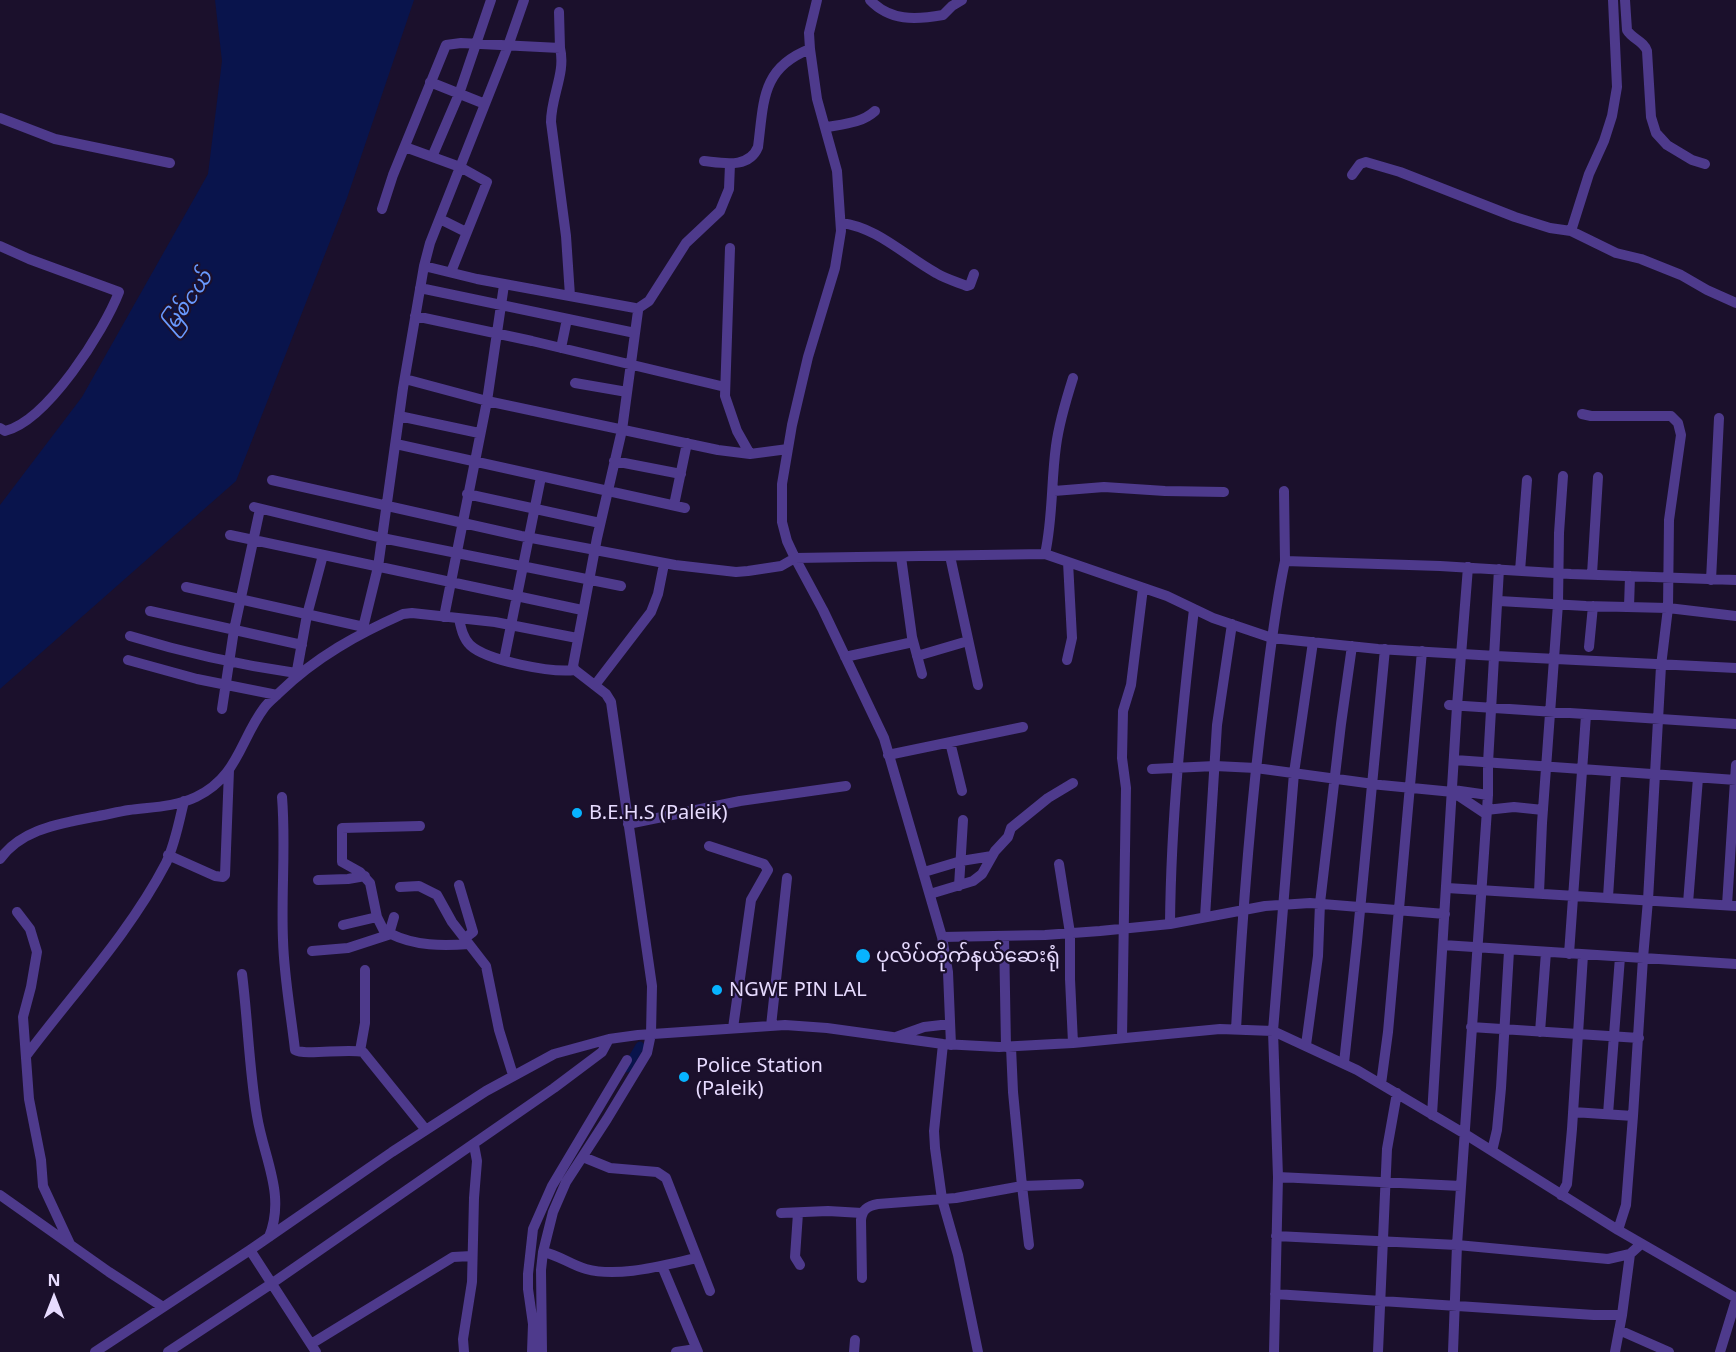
<!DOCTYPE html>
<html>
<head>
<meta charset="utf-8">
<style>
  body { margin:0 }
  #map { position:relative; width:1736px; height:1352px; overflow:hidden; background:#1b102c; font-family:"Noto Sans",sans-serif }
  canvas { display:block }
  .north { position:absolute; left:24px; top:1268px; width:60px; height:60px; -webkit-text-stroke:4px #1b102c; paint-order:stroke; rotate:0deg; font-size:16px; font-weight:700; line-height:24px; text-align:center; color:#e7dbff }
  .north::after { content:''; display:block; margin:auto; width:21px; height:27px; background:#e7dbff; clip-path:polygon(50% 0,100% 100%,50% 72%,0 100%) }
</style>
</head>
<body>
<div id="map">
<canvas width="1736" height="1352"></canvas>
<div class="north">N</div>
</div>
<script>
const context = document.querySelector('canvas').getContext('2d');
context.lineJoin = 'round';
function fill(path, color) { context.fillStyle = color; context.fill(path, 'evenodd'); }
function trace(path, color, width, dash) { context.strokeStyle = color; context.lineWidth = width; context.lineCap = dash ? 'butt' : 'round'; context.setLineDash(dash || []); context.stroke(path); }
function write(font, color, halo, rows, align = 'center') {
  context.font = font + ' "Noto Sans","Noto Sans Myanmar",sans-serif'; context.lineWidth = 4.5; context.setLineDash([]); context.textBaseline = 'middle'; context.strokeStyle = halo; context.fillStyle = color; for (const [text, x, y, turn = 0] of rows) {
    context.save(); context.translate(x, y); context.rotate((+turn || 0) * Math.PI / 180); context.textAlign = isNaN(turn) ? turn : align; if (halo) context.strokeText(text, 0, 0); context.fillText(text, 0, 0); context.restore();
  }
}
fill(new Path2D(`
  M 215,0 L 414,0 L 347,198 L 236,481 L 0,689 L 0,505 L 82,397 L 208,174 L 222,61 Z`), '#09144c');
trace(new Path2D(`
  M 627,1068 L 640,1046`), '#09144c', 9);
trace(new Path2D(`
  M 524,0 L 508,46 L 430,243 L 424,266 L 477,279 L 635,308 L 638,311 L 622,430 L 597,538 L 573,666 L 575,670 L 606,694 L 611,702 L 652,986 L 651,1034 L 647,1053 L 607,1119 L 566,1182 L 553,1212 L 543,1252 L 541,1270 L 542,1352
  M 817,0 L 809,33 L 810,49 L 817,99 L 837,171 L 841,231 L 835,268 L 808,357 L 792,425 L 782,484 L 782,522 L 787,541 L 795,558 L 823,610 L 884,738 L 942,937 L 948,972 L 951,1045
  M 870,0 C 890,21 915,20 943,15 L 952,6 L 962,0
  M 1625,0 L 1627,30 C 1632,39 1644,41 1647,51 L 1651,117 L 1656,133 L 1667,145 L 1692,160 L 1705,164
  M 560,48 C 566,73 551,96 551,122 L 566,236 L 570,296
  M 430,82 L 485,104
  M 0,118 L 55,139 L 170,163
  M 827,127 C 844,124 862,123 875,111
  M 405,147 L 460,167 L 487,182 L 451,272
  M 432,157 L 459,94 L 491,0
  M 704,161 C 723,163 749,169 758,147 C 764,101 761,68 810,49
  M 1352,175 L 1360,164 L 1366,162 L 1400,172 L 1515,217 L 1550,228 L 1571,231 L 1616,253 L 1641,259 L 1681,275 L 1707,290 L 1736,303
  M 382,209 L 393,175 L 446,45 L 461,43 L 560,48 L 559,12
  M 440,219 L 466,232
  M 841,223 C 877,227 905,256 936,273 C 946,279 957,282 967,286 L 970,285 L 974,274
  M 1571,231 L 1589,174 L 1604,141 L 1612,116 L 1617,87 L 1613,0
  M 0,246 L 29,259 L 119,292 C 104,331 47,421 5,431 L 0,428
  M 730,248 L 725,396 L 737,431 L 750,454
  M 420,288 L 635,333
  M 637,309 L 649,301 L 686,243 L 720,211 L 729,189 L 730,164
  M 415,316 L 532,341 L 725,387
  M 561,348 L 567,319
  M 405,379 L 487,401 L 718,450 L 750,454 L 788,449
  M 575,383 L 627,392
  M 1582,414 L 1591,416 L 1671,416 L 1678,423 L 1681,435 L 1669,520 L 1668,608 L 1661,666 L 1648,900 L 1643,958 L 1633,1116 L 1626,1205 L 1618,1230
  M 399,416 L 479,433
  M 396,444 L 685,508
  M 614,461 L 681,474
  M 272,480 L 521,536 L 675,565 L 736,572 L 748,571 L 781,566 L 795,558 L 1045,554 L 1167,596 L 1213,618 L 1272,638 L 1378,649 L 1496,656 L 1736,668
  M 1054,491 L 1104,487 L 1165,491 L 1224,492
  M 1284,491 L 1285,561
  M 467,494 L 600,523
  M 674,505 L 687,443
  M 254,507 L 382,538 L 621,586
  M 230,535 L 582,610
  M 1045,554 C 1053,518 1051,482 1056,446 C 1059,423 1066,400 1073,378
  M 950,556 L 978,685
  M 901,557 L 912,637 L 922,674
  M 1520,571 L 1527,480
  M 1592,574 L 1598,477
  M 1711,580 L 1719,418
  M 186,587 L 364,627
  M 1499,601 L 1586,606 L 1668,608 L 1736,616
  M 1629,607 L 1630,576
  M 150,611 L 302,645
  M 444,617 L 487,401 L 504,285
  M 459,619 C 461,628 463,638 470,645 C 487,661 552,673 575,670
  M 362,632 L 378,567 L 403,388 L 424,266
  M 130,636 C 185,653 240,665 296,673
  M 1589,647 L 1593,606
  M 917,656 L 968,641
  M 845,657 L 913,642
  M 128,660 L 197,679 L 277,695
  M 504,660 L 541,477
  M 1067,660 L 1072,638 L 1068,562
  M 296,676 L 307,615 L 323,555
  M 595,685 L 651,612 L 658,594 L 664,564
  M 1449,705 L 1736,724
  M 222,709 L 234,630 L 260,509
  M 950,742 L 962,791
  M 888,755 L 1023,727
  M 1455,760 L 1736,780
  M 1152,769 L 1215,766 L 1256,768 L 1381,785 L 1453,792 L 1486,814
  M 1453,790 L 1488,795
  M 282,797 C 286,845 281,892 283,940 C 284,977 291,1014 295,1050 C 305,1056 347,1048 363,1052 L 426,1130
  M 1486,810 L 1514,807 L 1543,810
  M 628,824 L 740,801 L 846,786
  M 709,846 L 764,864 L 768,870 L 751,900 L 733,1028
  M 168,855 L 215,876 L 223,877 L 225,875 L 229,770
  M 0,859 C 22,829 59,824 93,817 C 105,815 117,812 129,810 C 152,807 175,807 196,797 C 238,777 240,740 264,708 C 268,702 275,697 280,692 C 316,657 358,634 403,614 L 412,613 L 495,622 L 577,638
  M 1059,864 L 1070,933 L 1070,979 L 1073,1043
  M 924,872 L 961,861 L 992,856
  M 318,880 L 348,879 L 365,876
  M 459,885 L 473,932 L 465,938
  M 959,886 L 963,820
  M 400,887 L 419,886 L 437,895 L 452,922 L 486,966 L 499,1030 L 513,1075
  M 1447,888 L 1736,906
  M 1539,893 L 1542,823 L 1558,604 L 1559,533 L 1563,476
  M 930,894 L 973,881 L 982,874 L 995,851 L 1008,837 L 1011,828 L 1048,798 L 1073,783
  M 1608,897 L 1616,773
  M 1688,903 L 1698,778
  M 1727,905 L 1736,765
  M 17,912 L 30,929 L 37,952 L 31,987 L 23,1017 L 29,1099 L 41,1160 L 43,1186 L 70,1244
  M 1205,917 L 1217,725 L 1232,624
  M 1170,924 C 1171,818 1182,714 1194,609
  M 343,925 L 377,917
  M 389,934 L 394,917
  M 386,935 L 377,917 L 370,883 L 360,872 L 342,862 L 342,828 L 420,826
  M 1004,936 L 1006,1047
  M 942,937 L 1045,935 L 1100,931 L 1170,924 L 1265,906 L 1310,903 L 1445,914
  M 1443,945 L 1736,964
  M 312,951 L 348,948 L 391,934 C 415,946 443,946 469,944
  M 1569,954 L 1586,715
  M 242,974 C 248,1021 249,1069 257,1116 C 264,1159 286,1195 269,1237
  M 771,1026 L 787,878
  M 1471,1027 L 1639,1038
  M 1236,1029 C 1242,919 1250,810 1264,701 C 1270,654 1275,607 1285,561 L 1440,566 L 1571,574 L 1736,580
  M 1540,1032 L 1546,952
  M 896,1037 L 924,1027 L 950,1024
  M 1122,1038 L 1126,788 L 1122,758 L 1123,711 L 1131,685 L 1143,588
  M 943,1044 L 934,1131 L 935,1148 L 942,1199 L 958,1255 L 978,1352
  M 1306,1045 L 1318,956 L 1320,903 L 1341,724 L 1352,646
  M 360,1051 L 365,1023 L 365,970
  M 26,1056 C 74,992 129,934 166,863 C 175,844 179,822 184,801
  M 1344,1063 L 1357,942 L 1385,649
  M 1381,1084 L 1388,1032 L 1422,651
  M 1573,1112 L 1633,1116
  M 1608,1114 L 1620,957
  M 1432,1115 L 1457,706 L 1468,567
  M 1492,1151 L 1497,1130 L 1501,1088 L 1509,951
  M 583,1157 L 610,1168 L 657,1172 L 666,1178 L 710,1291
  M 1278,1177 L 1461,1186
  M 0,1195 L 109,1272 L 163,1307
  M 1561,1195 L 1567,1184 L 1572,1129 L 1583,955
  M 781,1213 L 828,1211 L 862,1213
  M 798,1213 L 795,1257 L 800,1265
  M 1276,1236 L 1457,1245 L 1608,1259 L 1630,1254 L 1641,1244
  M 1029,1245 L 1022,1186 L 1079,1184
  M 250,1250 L 316,1352
  M 543,1252 C 559,1255 571,1265 586,1269 C 619,1278 664,1265 697,1258
  M 662,1266 L 698,1352
  M 862,1278 L 861,1220 C 862,1210 867,1206 878,1204 L 956,1198 L 1022,1186 L 1013,1092 L 1011,1047
  M 1275,1294 L 1594,1315 L 1622,1315
  M 1619,1330 L 1669,1352
  M 311,1344 L 453,1257 L 472,1256
  M 95,1352 L 250,1250 L 392,1152 L 486,1091 L 554,1054 L 609,1039 L 638,1035 L 785,1025 L 827,1028 L 943,1044 L 999,1047 L 1073,1043 L 1220,1029 L 1273,1031 L 1357,1070 L 1465,1134 L 1618,1230 L 1736,1298
  M 168,1352 L 271,1284 L 554,1088 L 602,1052 L 609,1039
  M 464,1352 L 463,1339 L 472,1282 L 474,1198 L 477,1161 L 474,1145
  M 532,1352 L 533,1324 L 528,1289 L 528,1274 L 533,1229 L 552,1186 L 627,1060
  M 676,1352 L 696,1349
  M 854,1352 L 855,1340
  M 1274,1352 L 1278,1177 L 1273,1031 L 1294,773 L 1313,642
  M 1378,1352 L 1387,1149 L 1397,1093
  M 1453,1352 L 1457,1245 L 1488,795 L 1488,763 L 1499,569
  M 1615,1352 L 1622,1315 L 1630,1254
  M 1720,1352 L 1736,1300`), '#4e3a8c', 10);
for (const [x, y, r, color] of [
  [577,813,6,"#07b3ff"],
  [863,956,8,"#07b3ff"],
  [717,990,6,"#07b3ff"],
  [684,1077,6,"#07b3ff"]
]) { const dot = new Path2D(); dot.arc(x, y, r, 0, 2 * Math.PI); context.fillStyle = color; context.fill(dot); trace(dot, '#1b102c', 2); }
write('20px', '#e7dbff', '#1b102c', [
  ["B.E.H.S (Paleik)",589,813],
  ["ပုလိပ်တိုက်နယ်ဆေးရုံ",876,956],
  ["NGWE PIN LAL",729,990],
  ["Police Station",696,1066],
  ["(Paleik)",696,1089]
], 'left');
write('italic 21px', '#699aff', '#1b102c', [
  ["မြစ်ငယ်",188,302,-55]
]);
</script>
</body>
</html>
